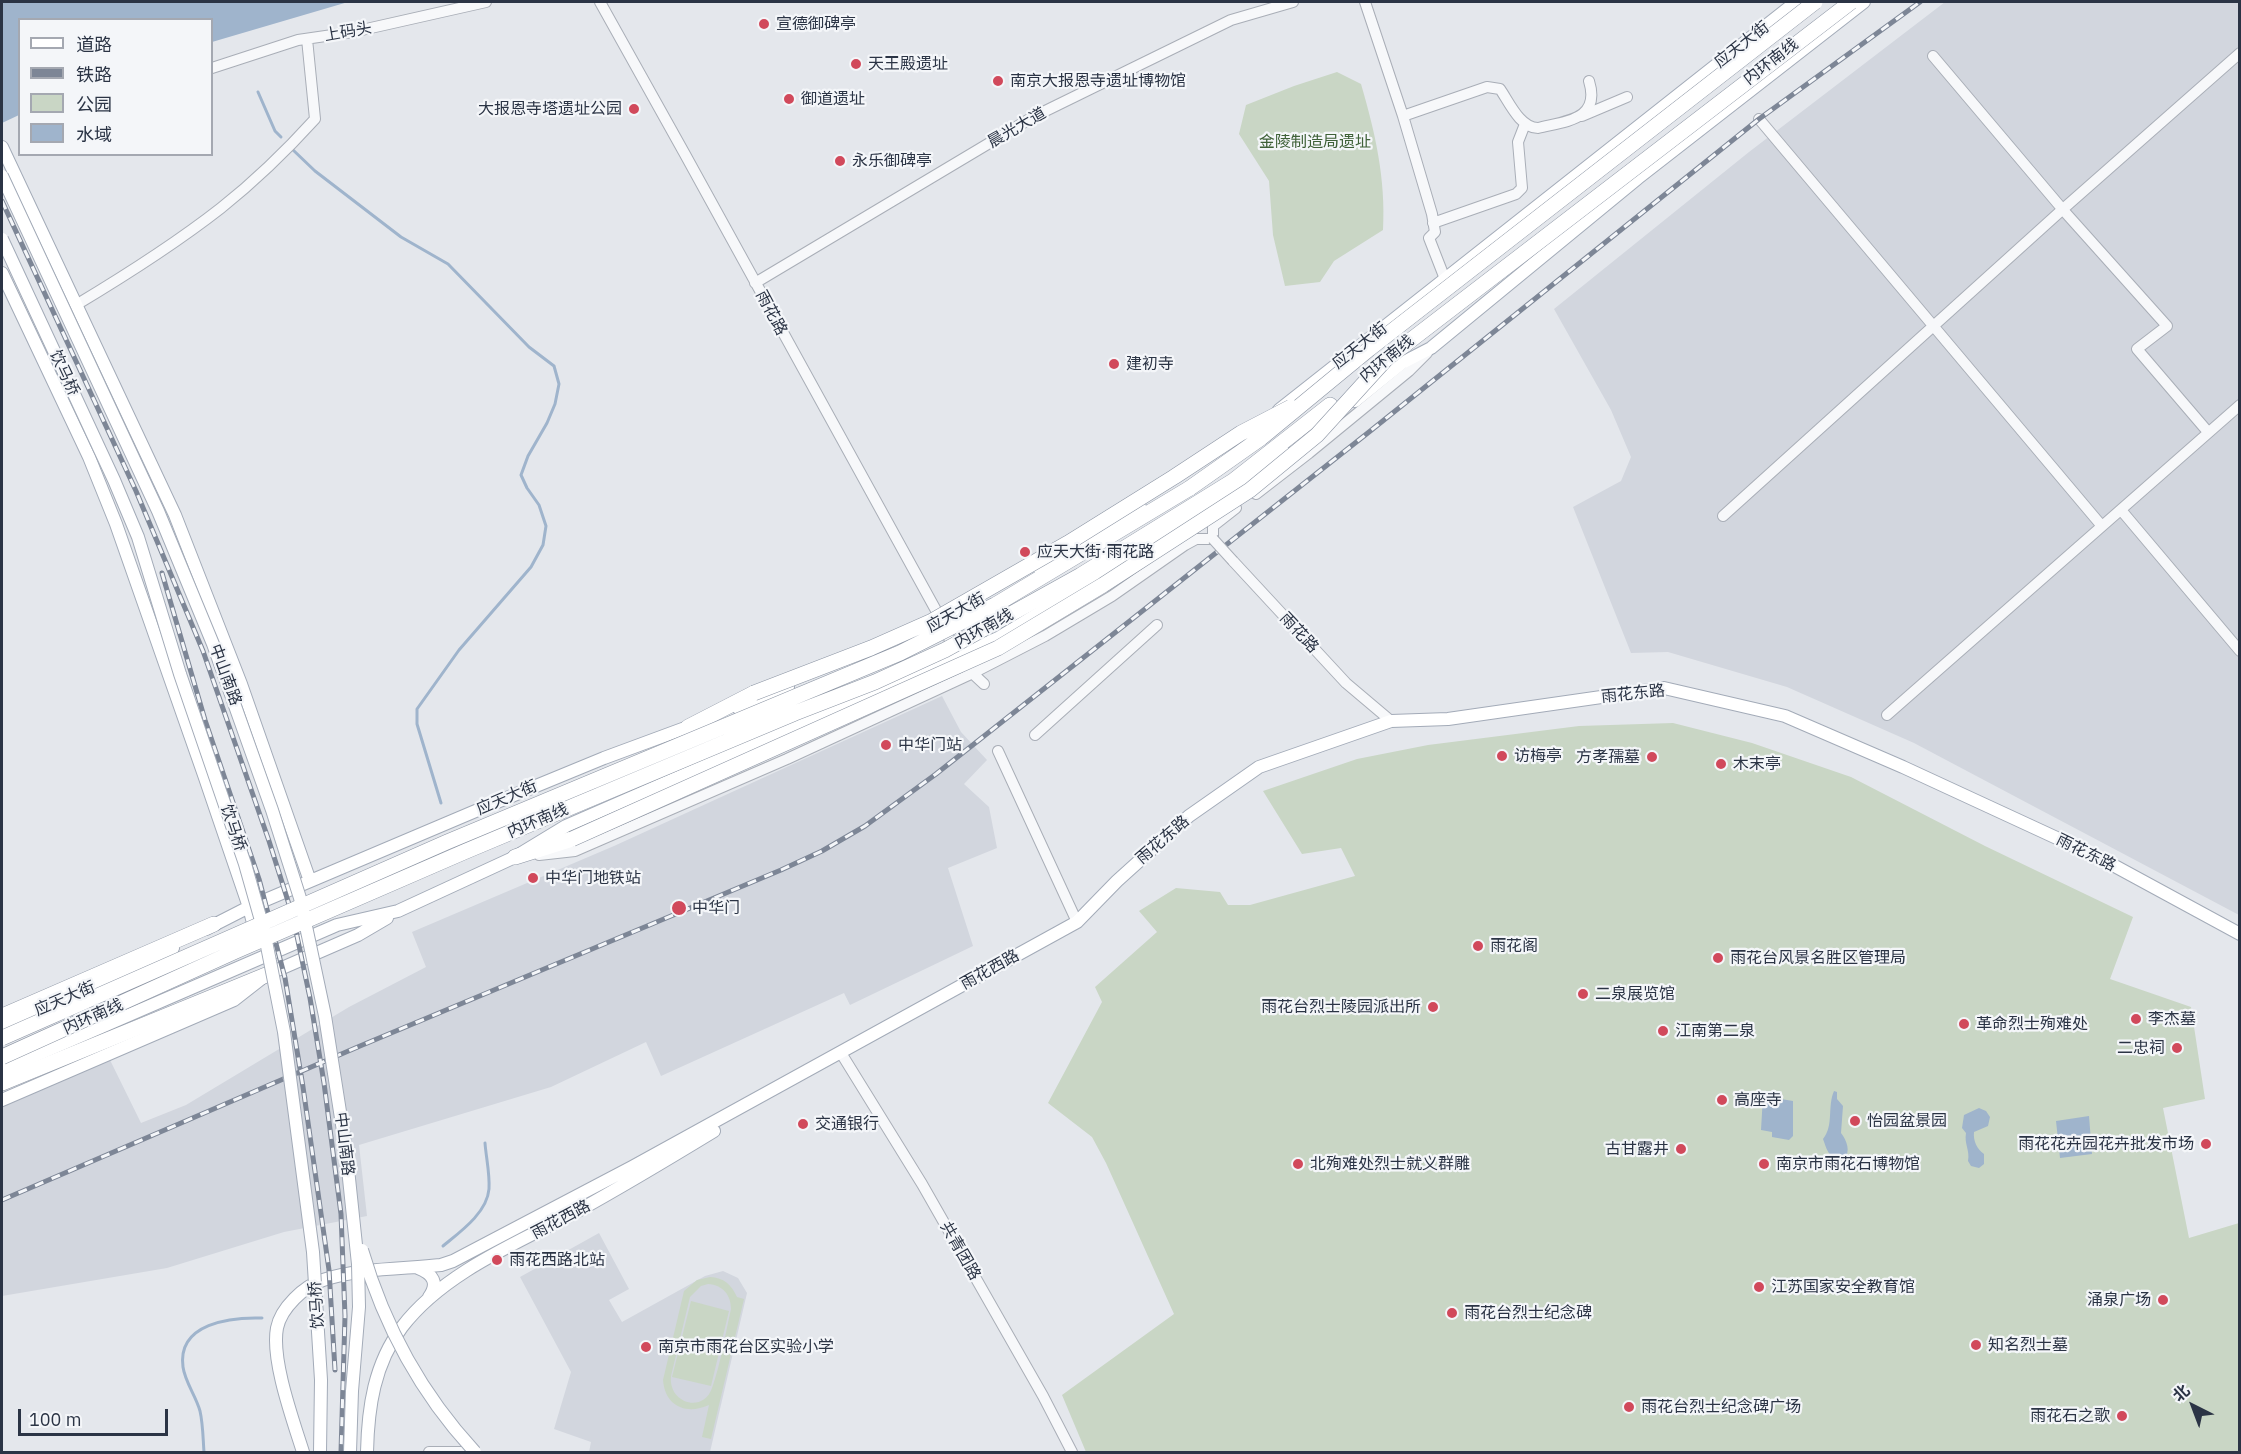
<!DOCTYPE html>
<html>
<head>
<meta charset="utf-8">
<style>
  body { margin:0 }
  #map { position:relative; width:2241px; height:1454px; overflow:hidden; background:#e4e7ec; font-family:"IBM Plex Sans","Noto Sans SC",sans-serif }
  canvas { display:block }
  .frame { position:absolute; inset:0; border:3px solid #2b3445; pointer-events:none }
  .legend { position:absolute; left:18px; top:18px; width:195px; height:138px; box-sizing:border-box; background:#f4f6f9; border:2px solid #a4a8b1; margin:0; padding:8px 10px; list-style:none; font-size:18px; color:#2b3445 }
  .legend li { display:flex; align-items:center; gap:12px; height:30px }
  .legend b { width:30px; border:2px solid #a4a8b1 }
  .north { position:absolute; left:2163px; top:1376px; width:60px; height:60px; -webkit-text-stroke:4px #f4f6f9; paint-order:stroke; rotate:318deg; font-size:16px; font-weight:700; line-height:24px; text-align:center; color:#2b3445 }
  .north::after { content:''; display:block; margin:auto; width:21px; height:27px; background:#2b3445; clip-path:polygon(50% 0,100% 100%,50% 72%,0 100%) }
  .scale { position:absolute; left:18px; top:1409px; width:150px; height:27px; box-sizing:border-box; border:3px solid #2b3445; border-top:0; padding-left:8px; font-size:18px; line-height:21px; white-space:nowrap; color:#2b3445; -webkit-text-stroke:4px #f4f6f9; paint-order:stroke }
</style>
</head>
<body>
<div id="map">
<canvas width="2241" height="1454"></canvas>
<div class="frame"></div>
<ul class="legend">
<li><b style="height:8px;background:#fff"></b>道路</li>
<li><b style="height:8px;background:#7d8696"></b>铁路</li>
<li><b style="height:16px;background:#c9d6c5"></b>公园</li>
<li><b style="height:16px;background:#9fb4cc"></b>水域</li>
</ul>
<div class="north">北</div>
<div class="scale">100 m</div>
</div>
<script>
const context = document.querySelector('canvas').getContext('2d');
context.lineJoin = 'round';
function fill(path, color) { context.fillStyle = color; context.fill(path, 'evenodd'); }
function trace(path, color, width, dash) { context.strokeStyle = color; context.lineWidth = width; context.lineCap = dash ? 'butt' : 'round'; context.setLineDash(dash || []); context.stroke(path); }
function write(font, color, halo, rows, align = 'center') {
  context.font = font + ' "IBM Plex Sans","Noto Sans SC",sans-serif'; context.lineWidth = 4.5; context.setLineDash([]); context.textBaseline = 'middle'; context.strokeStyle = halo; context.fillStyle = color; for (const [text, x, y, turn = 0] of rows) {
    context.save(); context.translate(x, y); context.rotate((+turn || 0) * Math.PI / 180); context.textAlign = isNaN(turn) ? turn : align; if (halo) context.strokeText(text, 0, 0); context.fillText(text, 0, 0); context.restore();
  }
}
fill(new Path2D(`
  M 1945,2 L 2239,2 L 2239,915 L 1914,743 L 1787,687 L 1668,652 L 1631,653 L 1573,507 L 1621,481 L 1631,457 L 1611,410 L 1554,309 L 1749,152 Z
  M 942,696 L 961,732 L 987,760 L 964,784 L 989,807 L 997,848 L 948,868 L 973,946 L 850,1005 L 844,993 L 661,1076 L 646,1042 L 551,1087 L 359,1145 L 367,1216 L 284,1232 L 167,1268 L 2,1296 L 2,1107 L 110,1060 L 141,1123 L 186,1105 L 349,1007 L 426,967 L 412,932 L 614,846 Z
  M 599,1233 L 629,1289 L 609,1300 L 622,1322 L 705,1276 L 723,1271 L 738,1278 L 747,1293 L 710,1452 L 589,1452 L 591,1442 L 554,1429 L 571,1372 L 520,1277 Z`), '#d2d6de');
fill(new Path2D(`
  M 1337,72 L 1361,84 C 1375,132 1386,179 1383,230 L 1334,261 L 1320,282 L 1285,286 L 1273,235 L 1269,181 L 1239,134 L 1246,105 L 1294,86 Z
  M 1673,723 L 1752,743 L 1851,777 L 1985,846 L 2133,917 L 2110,979 L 2191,1007 L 2205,1099 L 2163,1108 L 2189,1238 L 2239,1223 L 2239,1452 L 1086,1452 L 1062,1395 L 1174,1314 L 1106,1163 L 1092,1137 L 1048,1103 L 1102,1002 L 1095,987 L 1157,932 L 1139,911 L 1176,888 L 1220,892 L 1228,905 L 1250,905 L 1355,876 L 1341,848 L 1302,854 L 1263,791 L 1357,759 L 1428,745 L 1579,726 Z
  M 710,1277 C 724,1278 731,1284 737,1297 L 744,1299 L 711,1439 L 702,1437 L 709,1405 C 687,1415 665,1407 663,1380 L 684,1291 L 697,1280 ZM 708,1284 C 723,1285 731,1295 731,1309 C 725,1335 721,1363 712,1388 C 703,1414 668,1403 671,1376 L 690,1297 L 701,1286 Z
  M 691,1301 L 729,1311 L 711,1386 L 672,1377 Z`), '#c9d6c5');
fill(new Path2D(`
  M 2,2 L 348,2 L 212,42 L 212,20 L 20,20 L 19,115 L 2,123 Z
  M 1834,1091 L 1837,1092 L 1837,1099 L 1843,1106 L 1841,1133 C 1847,1141 1851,1151 1844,1160 C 1829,1158 1828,1153 1823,1139 C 1834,1125 1827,1107 1834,1091 Z
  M 1763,1096 L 1793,1101 L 1793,1136 L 1789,1140 L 1772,1137 L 1772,1132 L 1761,1130 Z
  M 1979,1108 L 1986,1111 L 1990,1117 L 1988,1126 L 1974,1132 C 1973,1141 1977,1149 1984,1154 L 1984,1164 L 1979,1168 L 1971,1166 L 1968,1161 C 1970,1150 1964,1144 1966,1133 L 1962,1128 L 1964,1115 Z
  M 2089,1116 L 2092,1154 L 2060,1158 L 2056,1121 Z`), '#9fb4cc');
trace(new Path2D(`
  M 258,92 L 275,131 L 281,137
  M 292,149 L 315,171 L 401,237 L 448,264 L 529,347 L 554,366 L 559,384 L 555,404 L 547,423 L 528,456 L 521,475 L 527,488 L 539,505 L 546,526 L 543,545 L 531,567 L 459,650 L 417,709 L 417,724 L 441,803
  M 443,1246 C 460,1232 487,1213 489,1189 C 490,1174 486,1157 485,1143
  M 204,1452 C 203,1439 203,1424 200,1411 C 196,1396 185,1382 183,1367 C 177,1323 231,1317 262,1318`), '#9fb4cc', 3);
const minor = new Path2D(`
  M 600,2 C 716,208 828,416 943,623 L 954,651
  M 1365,2 L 1403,116 L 1432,214 L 1435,232 L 1429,238 L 1445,279
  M 1933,56 L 2064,211 L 2167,326 L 2137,349 L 2208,432
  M 212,68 L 298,40 L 353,32 L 486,2
  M 1403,116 L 1487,87 L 1500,89 C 1509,102 1520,128 1538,128 C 1566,121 1601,120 1589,81
  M 1582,116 L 1627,97
  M 1759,119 L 2101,525
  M 1433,223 L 1516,194 L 1522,188 L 1518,142 L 1525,124
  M 755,283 L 1033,117 L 1231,20 L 1293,2
  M 76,305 C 126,275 175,244 221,208 C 255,181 286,151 315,119 L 307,39
  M 1256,494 L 1309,453 L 1409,371 L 1427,353
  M 2121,510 L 2240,651
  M 1723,516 L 2063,209 L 2240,53
  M 1233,561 L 1346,683 L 1391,721
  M 969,670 L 984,684
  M 1887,715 L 2240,405
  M 1035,735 L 1157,625
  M 998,751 L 1077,922
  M 539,855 L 575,851 L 787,759 L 973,673 L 1045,636 L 1112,596 L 1185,545 L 1196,539 L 1213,539 L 1213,526 L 1236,508
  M 841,1053 L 922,1184 L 1043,1396 L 1072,1452
  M 429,1452 L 467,1452`);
const major = new Path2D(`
  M 2,147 L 175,515 L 241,684 L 310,881
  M 2,273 L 89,457 L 116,524 L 204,775 L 249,907 L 256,935
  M 1355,401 L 1402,363 L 1431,348 L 1638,178 L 1864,2
  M 1279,410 L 1796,2
  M 1039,568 L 1077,547 L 1140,507
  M 738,708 L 788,687
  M 206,929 L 249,907 L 485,807 L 604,758 L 696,724
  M 2,1027 L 141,967 L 173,948
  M 2,1070 L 337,925 L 398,911 L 515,857 L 566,826 L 998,638 L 1195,517 L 1285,453
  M 2,1100 L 234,1000 L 266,975 L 358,935 L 387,918
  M 418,1268 C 433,1274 439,1283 429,1297
  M 303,1452 C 293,1420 271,1360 277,1328 C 281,1308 304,1286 323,1280 C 359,1268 403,1269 441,1265 L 453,1261 L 632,1167 L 1077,922 L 1117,881 L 1189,816 L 1259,767 L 1391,721 L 1448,719 L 1664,688 L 1785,716 L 1903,767 L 2100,858 L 2240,934
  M 367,1452 C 368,1408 374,1364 402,1327 C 443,1273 517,1243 576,1212 C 623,1186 668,1159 714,1131`);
const highway = new Path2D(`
  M 995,605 L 1190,488
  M 1009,615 L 1081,575 L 1233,481 L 1330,405
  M 688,727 L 754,693
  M 515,857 L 572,839
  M 2,1016 L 214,924
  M 2,1083 L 266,975`);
trace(minor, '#a9aeb7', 12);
trace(major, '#a3abb8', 14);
trace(highway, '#8b94a3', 16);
trace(minor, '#f7f8fa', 10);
trace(major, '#fff', 12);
trace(highway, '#fff', 15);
const rail = new Path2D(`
  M 2,201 L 136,491 L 203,651 L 269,841 L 293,917 L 310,998 L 324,1083 L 341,1214 L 345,1316 L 341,1452
  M 162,573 L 205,720 L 259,879 L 285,978 L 303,1087 L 329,1270 L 335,1370
  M 2,1200 L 360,1046 L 781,870 L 822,851 L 865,826 L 936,774 L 1369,432 L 1759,119 L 1920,2`);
trace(rail, '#7d8696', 5);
trace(rail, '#f4f6f9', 3, [9]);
const minorBridge = new Path2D(`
  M 1213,539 L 1233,561`);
const majorBridge = new Path2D(`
  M 2,176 L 158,511 L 213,644 L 272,810 L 300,898 L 325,1016 L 346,1150 L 358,1264 L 359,1307 L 352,1391 L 350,1452
  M 2,239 L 114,480 L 138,537 L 180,674 L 245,864 L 264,931 L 284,1032 L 313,1252 L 321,1380 L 320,1452
  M 362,1250 C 384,1325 422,1395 475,1452`);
const highwayBridge = new Path2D(`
  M 1381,363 L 1851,2
  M 1190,488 L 1261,438 L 1369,349 L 1815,2
  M 754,693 L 871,648 L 932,621 L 1068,543 L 1174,477 L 1241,433 L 1291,407
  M 572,839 L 998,648 L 1103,585 L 1250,490 L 1317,435 L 1387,358
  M 2,1038 L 447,842 L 900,653 L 995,605
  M 2,1057 L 236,951 L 464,852 L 795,713 L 875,682 L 945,650 L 1009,615`);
trace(minorBridge, '#a9aeb7', 12, []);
trace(majorBridge, '#a3abb8', 14, []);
trace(highwayBridge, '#8b94a3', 16, []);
trace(minorBridge, '#f7f8fa', 10);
trace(majorBridge, '#fff', 12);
trace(highwayBridge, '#fff', 15);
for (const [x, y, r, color] of [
  [764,24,6,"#d1495b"],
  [856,64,6,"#d1495b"],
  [998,81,6,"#d1495b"],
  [789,99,6,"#d1495b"],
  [634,109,6,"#d1495b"],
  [840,161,6,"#d1495b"],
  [1114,364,6,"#d1495b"],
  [1025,552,6,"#d1495b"],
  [886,745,6,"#d1495b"],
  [1502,756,6,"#d1495b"],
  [1652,757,6,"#d1495b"],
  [1721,764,6,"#d1495b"],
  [533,878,6,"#d1495b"],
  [679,908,8,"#d1495b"],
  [1478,946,6,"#d1495b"],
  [1718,958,6,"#d1495b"],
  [1583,994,6,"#d1495b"],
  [1433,1007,6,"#d1495b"],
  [2136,1019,6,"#d1495b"],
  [1964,1024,6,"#d1495b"],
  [1663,1031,6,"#d1495b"],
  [2177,1048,6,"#d1495b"],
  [1722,1100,6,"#d1495b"],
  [1855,1121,6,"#d1495b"],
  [803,1124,6,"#d1495b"],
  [2206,1144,6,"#d1495b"],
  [1681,1149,6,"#d1495b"],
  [1298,1164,6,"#d1495b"],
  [1764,1164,6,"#d1495b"],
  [497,1260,6,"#d1495b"],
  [1759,1287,6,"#d1495b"],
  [2163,1300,6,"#d1495b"],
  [1452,1313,6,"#d1495b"],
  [1976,1345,6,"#d1495b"],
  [646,1347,6,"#d1495b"],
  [1629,1407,6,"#d1495b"],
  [2122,1416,6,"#d1495b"]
]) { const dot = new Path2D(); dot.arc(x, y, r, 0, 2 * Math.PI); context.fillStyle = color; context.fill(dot); trace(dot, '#f4f6f9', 2); }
write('16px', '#2b3445', '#f4f6f9', [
  ["宣德御碑亭",776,24],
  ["天王殿遗址",868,64],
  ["南京大报恩寺遗址博物馆",1010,81],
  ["御道遗址",801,99],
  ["大报恩寺塔遗址公园",622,109,"right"],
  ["永乐御碑亭",852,161],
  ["建初寺",1126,364],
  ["应天大街·雨花路",1037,552],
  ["中华门站",898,745],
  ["访梅亭",1514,756],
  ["方孝孺墓",1640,757,"right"],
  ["木末亭",1733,764],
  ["中华门地铁站",545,878],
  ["中华门",692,908],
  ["雨花阁",1490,946],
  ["雨花台风景名胜区管理局",1730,958],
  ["二泉展览馆",1595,994],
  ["雨花台烈士陵园派出所",1421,1007,"right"],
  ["李杰墓",2148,1019],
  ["革命烈士殉难处",1976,1024],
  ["江南第二泉",1675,1031],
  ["二忠祠",2165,1048,"right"],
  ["高座寺",1734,1100],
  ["怡园盆景园",1867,1121],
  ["交通银行",815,1124],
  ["雨花花卉园花卉批发市场",2194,1144,"right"],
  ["古甘露井",1669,1149,"right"],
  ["北殉难处烈士就义群雕",1310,1164],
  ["南京市雨花石博物馆",1776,1164],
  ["雨花西路北站",509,1260],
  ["江苏国家安全教育馆",1771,1287],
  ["涌泉广场",2151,1300,"right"],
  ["雨花台烈士纪念碑",1464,1313],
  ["知名烈士墓",1988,1345],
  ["南京市雨花台区实验小学",658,1347],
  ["雨花台烈士纪念碑广场",1641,1407],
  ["雨花石之歌",2110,1416,"right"]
], 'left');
write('16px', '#2b3445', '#f4f6f9', [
  ["上码头",348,32,-10],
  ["应天大街",1742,45,-38],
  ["内环南线",1771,62,-38],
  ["晨光大道",1017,128,-30],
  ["雨花路",771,313,62],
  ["应天大街",1360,346,-38],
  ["内环南线",1387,359,-39],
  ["饮马桥",64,373,65],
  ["应天大街",956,613,-29],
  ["内环南线",984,629,-29],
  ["雨花路",1299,633,47],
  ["中山南路",225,675,70],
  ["雨花东路",1633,694,-6],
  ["应天大街",507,798,-23],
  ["内环南线",538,821,-23],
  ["饮马桥",233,828,71],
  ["雨花东路",1163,840,-41],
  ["雨花东路",2086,853,26],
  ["雨花西路",990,970,-29],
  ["应天大街",65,999,-23],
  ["内环南线",93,1017,-24],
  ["中山南路",344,1144,83],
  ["雨花西路",561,1220,-28],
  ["共青团路",960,1251,60],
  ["饮马桥",317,1305,-94]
]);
write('16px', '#3f6138', '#f4f6f9', [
  ["金陵制造局遗址",1315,142]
]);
</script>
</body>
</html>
